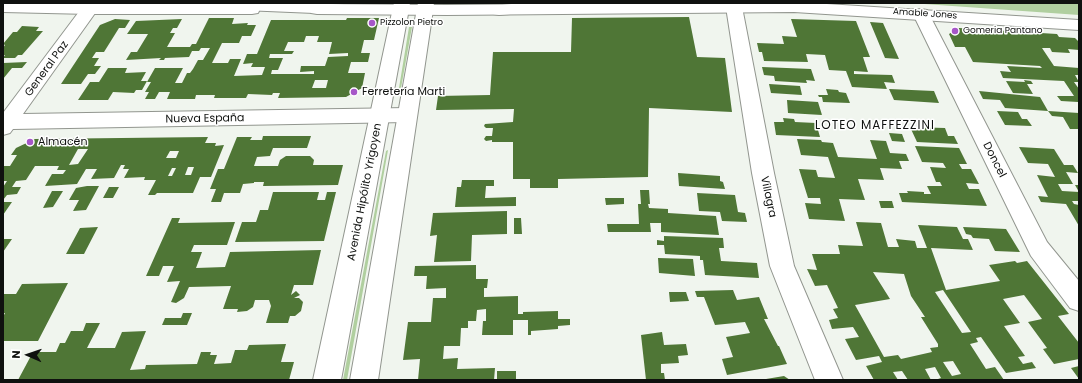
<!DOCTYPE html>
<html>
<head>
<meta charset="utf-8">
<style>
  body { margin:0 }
  #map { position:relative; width:1082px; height:383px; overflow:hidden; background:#f0f5ee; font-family:Poppins,sans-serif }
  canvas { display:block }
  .frame { position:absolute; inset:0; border:4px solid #0f110f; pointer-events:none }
  .north { position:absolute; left:8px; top:335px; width:40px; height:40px; -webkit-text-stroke:3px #fff; paint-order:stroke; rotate:272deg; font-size:11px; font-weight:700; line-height:16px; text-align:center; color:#0f110f }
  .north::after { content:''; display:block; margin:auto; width:14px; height:18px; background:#0f110f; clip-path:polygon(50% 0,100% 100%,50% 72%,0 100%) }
</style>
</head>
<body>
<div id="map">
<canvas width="1082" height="383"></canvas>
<div class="frame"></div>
<div class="north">N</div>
</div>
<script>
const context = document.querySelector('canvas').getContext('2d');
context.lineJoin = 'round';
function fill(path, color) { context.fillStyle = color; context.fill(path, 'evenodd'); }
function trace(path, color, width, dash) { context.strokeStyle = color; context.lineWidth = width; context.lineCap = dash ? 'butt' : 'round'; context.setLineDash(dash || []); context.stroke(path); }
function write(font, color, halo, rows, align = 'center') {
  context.font = font + ' Poppins,sans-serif'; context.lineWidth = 3; context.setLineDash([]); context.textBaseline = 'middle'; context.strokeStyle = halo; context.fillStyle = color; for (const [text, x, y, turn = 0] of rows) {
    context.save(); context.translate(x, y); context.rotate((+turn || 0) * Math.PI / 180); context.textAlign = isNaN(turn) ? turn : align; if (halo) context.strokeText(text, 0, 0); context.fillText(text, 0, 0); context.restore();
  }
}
fill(new Path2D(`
  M 910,3 L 1079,3 L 1079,15 Z
  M 409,27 L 412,27 L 401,88 L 399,88 Z
  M 388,150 L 347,380 L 343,380 L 386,151 Z`), '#b0cf9f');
fill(new Path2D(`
  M 689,17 L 697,57 L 725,58 L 732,112 L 649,108 L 648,177 L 558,179 L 558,188 L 530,188 L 530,179 L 513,179 L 513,142 L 492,142 L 492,140 L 486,141 L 484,139 L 486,136 L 492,136 L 493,128 L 486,128 L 484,126 L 485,124 L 513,122 L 514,109 L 436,110 L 438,96 L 490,95 L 493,52 L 571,52 L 572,18 Z
  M 209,18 L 234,18 L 232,24 L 248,23 L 247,25 L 256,25 L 251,36 L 242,36 L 239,43 L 222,43 L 212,63 L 228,63 L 230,59 L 241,59 L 234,76 L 262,75 L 265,67 L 251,67 L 253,63 L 243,64 L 247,54 L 257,54 L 271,20 L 346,20 L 347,18 L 379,18 L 374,40 L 364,40 L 361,53 L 370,53 L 368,62 L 351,62 L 348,73 L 365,73 L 362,88 L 346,97 L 278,98 L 280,93 L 273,93 L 272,95 L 248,94 L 246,98 L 214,98 L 215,95 L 196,95 L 195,99 L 167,99 L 170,92 L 159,92 L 155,99 L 145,99 L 149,92 L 145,92 L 151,82 L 147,82 L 155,68 L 183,68 L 175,83 L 182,83 L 187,73 L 190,73 L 193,69 L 198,60 L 203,60 L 210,48 L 201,48 L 199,51 L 192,51 L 189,57 L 165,58 L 164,60 L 159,60 L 161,58 L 126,60 L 131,52 L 137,52 L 148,34 L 127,34 L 136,21 L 182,19 L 177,28 L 173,28 L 170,33 L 175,33 L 167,47 L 190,47 L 192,44 L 196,44 ZM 306,36 L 319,36 L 317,42 L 332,42 L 329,54 L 348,53 L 348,56 L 328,57 L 325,66 L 301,66 L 300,72 L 314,71 L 314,74 L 271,74 L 272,70 L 278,70 L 283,58 L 269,58 L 270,54 L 292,54 L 294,51 L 284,51 L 288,42 L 304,42 ZM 315,80 L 328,80 L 326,88 L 312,88 Z
  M 115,19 L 130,20 L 125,28 L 119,28 L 104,52 L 96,52 L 92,58 L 99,58 L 94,66 L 101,66 L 95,74 L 88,74 L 81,84 L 61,84 L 100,25 Z
  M 791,19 L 856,21 L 870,57 L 863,57 L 868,72 L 854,71 L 854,74 L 892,75 L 895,83 L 884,82 L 887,89 L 852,87 L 846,71 L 829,70 L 825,55 L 806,54 L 808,62 L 764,61 L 762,52 L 759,52 L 757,43 L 784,44 L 782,36 L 797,37 Z
  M 870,22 L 883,23 L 899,59 L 885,58 Z
  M 22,26 L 39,27 L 36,31 L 43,31 L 22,55 L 18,55 L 15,58 L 3,58 L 5,55 L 3,55 L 3,48 L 5,45 L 3,44 L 13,32 L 17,32 Z
  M 959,28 L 1057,34 L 1059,37 L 1075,38 L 1079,42 L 1079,50 L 1068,49 L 1070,53 L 1052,52 L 1050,48 L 1042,48 L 1054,66 L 1079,68 L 1079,75 L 1075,75 L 1079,82 L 1074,82 L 1079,89 L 1079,104 L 1078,102 L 1061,101 L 1057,96 L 1074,96 L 1064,81 L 1003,78 L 1000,71 L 1011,72 L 1007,66 L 1042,68 L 1040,66 L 973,62 L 965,47 L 955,47 L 949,34 Z
  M 27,62 L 22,68 L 12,68 L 3,79 L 3,63 Z
  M 762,67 L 811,69 L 815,81 L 806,80 L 807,83 L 775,81 L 774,76 L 764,75 Z
  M 108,68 L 127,68 L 125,73 L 146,72 L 141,81 L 147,81 L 142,90 L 136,90 L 134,93 L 113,92 L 108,100 L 78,100 L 90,82 L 99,82 Z
  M 1024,80 L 1031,81 L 1033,84 L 1027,84 L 1033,94 L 1013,93 L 1006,81 L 1025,82 Z
  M 769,84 L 800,86 L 802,95 L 771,93 Z
  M 826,89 L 838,90 L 839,92 L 846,93 L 850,103 L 823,102 L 822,97 L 819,97 L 818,95 L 828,95 Z
  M 889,89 L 934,91 L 939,103 L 894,100 Z
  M 979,91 L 1040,97 L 1048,111 L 1005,108 L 1000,100 L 983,99 Z
  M 787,100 L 818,102 L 822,115 L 788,113 Z
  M 997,111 L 1018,112 L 1022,119 L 1027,119 L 1032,126 L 1005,125 Z
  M 1048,111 L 1079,113 L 1079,129 L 1070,129 L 1063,117 L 1052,116 Z
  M 783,118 L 794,119 L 795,122 L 816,123 L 820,137 L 776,135 L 774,122 L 784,122 Z
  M 910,127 L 945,128 L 948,136 L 954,136 L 958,144 L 917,142 Z
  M 889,133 L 902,134 L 905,142 L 892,141 Z
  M 263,136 L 311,136 L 307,148 L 273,148 L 270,156 L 257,157 L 254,166 L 278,166 L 280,160 L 286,156 L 310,156 L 314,160 L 313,165 L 343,165 L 338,185 L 263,186 L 264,182 L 254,182 L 254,183 L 243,184 L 240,193 L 224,193 L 221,202 L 211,202 L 216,189 L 210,189 L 218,169 L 224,169 L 237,137 L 252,137 L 250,140 L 262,140 Z
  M 208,137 L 205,143 L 216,143 L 215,146 L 224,145 L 211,177 L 200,177 L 193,193 L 157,193 L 155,195 L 148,195 L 156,180 L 144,180 L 145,177 L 124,178 L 129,169 L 123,169 L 125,165 L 121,165 L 114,178 L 91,179 L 97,169 L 86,169 L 77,184 L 45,186 L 52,174 L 63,174 L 66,170 L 57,170 L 59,166 L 35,166 L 26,180 L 16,181 L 12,187 L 21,187 L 17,194 L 7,195 L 3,200 L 3,187 L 7,181 L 3,181 L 3,167 L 4,166 L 10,166 L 17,155 L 11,155 L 16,148 L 35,139 ZM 78,149 L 88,149 L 78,164 L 69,165 ZM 170,151 L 179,151 L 176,158 L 166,158 ZM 188,167 L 194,167 L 191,175 L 185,175 ZM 172,168 L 176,168 L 172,176 L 168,176 Z
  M 797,139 L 821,140 L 822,142 L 833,143 L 838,157 L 877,159 L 870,140 L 886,141 L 890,153 L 906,154 L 909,161 L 899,161 L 902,169 L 880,168 L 884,180 L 858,179 L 865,200 L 839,199 L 845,221 L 809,219 L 805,203 L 821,204 L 820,198 L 808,198 L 799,169 L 816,170 L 818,177 L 835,178 L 828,157 L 801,155 Z
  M 915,146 L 959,148 L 967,164 L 959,164 L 962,169 L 971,169 L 979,184 L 966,183 L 969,189 L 979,189 L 987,206 L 902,202 L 899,193 L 908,193 L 907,191 L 924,192 L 924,194 L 931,194 L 927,186 L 942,186 L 940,182 L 936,182 L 930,167 L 946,168 L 943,163 L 922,162 Z
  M 1019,147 L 1054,149 L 1064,165 L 1073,165 L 1078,173 L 1066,172 L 1073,184 L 1058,184 L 1062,191 L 1079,192 L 1075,185 L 1079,185 L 1079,201 L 1072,201 L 1074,204 L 1079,205 L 1079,226 L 1066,204 L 1041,202 L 1038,196 L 1048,197 L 1037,175 L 1055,177 L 1048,164 L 1028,163 Z
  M 678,173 L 720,176 L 720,181 L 723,182 L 725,189 L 679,186 Z
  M 462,180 L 494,180 L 494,186 L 486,186 L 485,198 L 516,197 L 516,206 L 455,207 L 457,187 L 461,187 Z
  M 87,186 L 99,186 L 86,210 L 73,211 L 79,200 L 69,200 L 76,188 Z
  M 109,187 L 119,187 L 113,198 L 103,198 Z
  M 640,190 L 649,190 L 650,204 L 648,204 L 649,208 L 668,209 L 668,213 L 716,216 L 719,235 L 661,232 L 661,223 L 650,223 L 651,232 L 608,232 L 607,224 L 639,224 L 638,204 L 641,204 Z
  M 52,191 L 63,191 L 53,207 L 43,208 Z
  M 273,192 L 319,192 L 317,200 L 325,200 L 327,192 L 336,192 L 324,241 L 235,242 L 242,222 L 256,222 L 260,210 L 268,210 Z
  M 697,193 L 735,195 L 738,212 L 745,213 L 747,222 L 722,221 L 720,212 L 699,211 Z
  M 605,198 L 624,198 L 624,204 L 606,205 Z
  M 879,201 L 892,201 L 894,208 L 881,208 Z
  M 3,202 L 12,202 L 3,215 Z
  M 507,211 L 507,234 L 472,235 L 471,261 L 434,262 L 437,235 L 430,236 L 433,213 Z
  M 172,218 L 180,218 L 178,223 L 235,222 L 227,245 L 194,245 L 191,252 L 202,252 L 196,268 L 225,267 L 230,252 L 321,250 L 313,285 L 294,285 L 291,295 L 296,291 L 300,295 L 294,298 L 299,298 L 303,302 L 301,311 L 295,316 L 290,316 L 288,323 L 266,323 L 271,306 L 269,300 L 255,300 L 253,307 L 247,311 L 237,312 L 238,309 L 223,309 L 231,286 L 189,287 L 184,298 L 176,303 L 171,302 L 180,281 L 167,282 L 174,266 L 163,266 L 159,276 L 146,276 Z
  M 514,218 L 521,218 L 522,234 L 514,234 Z
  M 856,222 L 881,223 L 888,247 L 899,247 L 896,239 L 915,241 L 917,248 L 927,248 L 918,225 L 957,227 L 963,239 L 968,239 L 973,250 L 931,248 L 946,290 L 1000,281 L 989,265 L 1015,261 L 1017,263 L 1027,261 L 1069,314 L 1058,316 L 1079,343 L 1079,359 L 1054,364 L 1043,349 L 1047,348 L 1028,322 L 1042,319 L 1024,295 L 1003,299 L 1020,323 L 1004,326 L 1025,356 L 1018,357 L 1023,364 L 1032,362 L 1036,368 L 1006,373 L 981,337 L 976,338 L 978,342 L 970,344 L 986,369 L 995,367 L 1004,380 L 935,380 L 941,378 L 935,367 L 925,369 L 931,380 L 908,380 L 902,371 L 893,372 L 898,380 L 874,380 L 866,366 L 882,362 L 879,356 L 856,360 L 845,339 L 859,337 L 853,327 L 832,329 L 829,320 L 838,318 L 833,309 L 838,308 L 827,285 L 815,286 L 807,269 L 817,270 L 812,254 L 840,254 L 838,245 L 863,246 ZM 873,272 L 904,274 L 911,296 L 925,317 L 921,317 L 938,344 L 938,347 L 930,348 L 932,352 L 901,359 L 898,355 L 884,357 L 855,305 L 890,299 ZM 943,290 L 971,332 L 962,333 L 935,292 ZM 953,361 L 961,374 L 952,376 L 943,362 Z
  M 98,227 L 84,254 L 66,254 L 80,228 Z
  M 963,227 L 1006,229 L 1020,252 L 995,251 L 989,239 L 973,238 L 971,235 L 966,234 Z
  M 664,236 L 723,238 L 724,248 L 719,248 L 721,261 L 757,263 L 759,278 L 705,275 L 703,260 L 700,260 L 700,256 L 665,254 L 664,245 L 657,245 L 657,240 L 664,241 Z
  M 3,239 L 12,239 L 3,252 Z
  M 658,258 L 693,259 L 695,276 L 659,273 Z
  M 476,265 L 476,279 L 488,279 L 487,288 L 484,288 L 484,297 L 518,296 L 518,314 L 523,314 L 523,312 L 558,311 L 558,319 L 570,319 L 570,325 L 558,326 L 558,329 L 531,331 L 531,335 L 528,335 L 528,320 L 513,320 L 513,335 L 482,335 L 483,321 L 486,321 L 486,309 L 477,310 L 476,321 L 468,321 L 468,328 L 461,328 L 460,346 L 444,346 L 443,359 L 458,358 L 457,369 L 495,368 L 494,380 L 418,380 L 420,359 L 403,360 L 408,322 L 431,322 L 433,298 L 446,298 L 446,288 L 426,289 L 427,276 L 414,276 L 415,266 Z
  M 68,283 L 38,341 L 3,341 L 3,317 L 5,313 L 3,313 L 4,294 L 16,294 L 22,284 Z
  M 733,290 L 737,300 L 759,297 L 768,319 L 764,319 L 778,346 L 779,346 L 787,364 L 727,375 L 722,359 L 733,357 L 726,337 L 750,333 L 745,322 L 715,325 L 704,297 L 697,297 L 695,291 Z
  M 669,292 L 686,292 L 689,301 L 670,302 Z
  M 183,313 L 192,313 L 187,325 L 162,325 L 165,318 L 181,318 Z
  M 86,323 L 100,323 L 87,348 L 115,348 L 122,332 L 146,331 L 130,370 L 145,369 L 146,365 L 197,364 L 201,352 L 211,352 L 210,355 L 217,355 L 214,364 L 231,363 L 235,350 L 247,350 L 249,345 L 286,344 L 281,362 L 294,362 L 289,380 L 216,380 L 216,379 L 209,380 L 18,380 L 33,352 L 56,352 L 60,343 L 65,343 L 71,331 L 83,331 Z
  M 662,332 L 664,345 L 686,344 L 688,355 L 678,356 L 679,363 L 661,364 L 661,373 L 664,373 L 665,380 L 646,380 L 641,335 Z
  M 1079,366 L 1079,379 L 1071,368 Z
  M 497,371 L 516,371 L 516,380 L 497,380 Z
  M 784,376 L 790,380 L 766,380 L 766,379 Z`), '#4f7636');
const minor = new Path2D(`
  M 728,3 L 738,3 L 742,7 L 774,173 L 794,266 L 843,380 L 815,380 L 770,266 L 752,173 L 726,7 Z
  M 90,4 L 96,5 L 98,9 L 23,114 L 407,108 L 414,110 L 417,115 L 414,120 L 407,122 L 13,129 L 10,133 L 3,135 L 3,113 L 84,5 Z
  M 921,9 L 927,10 L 929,14 L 1047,242 L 1079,281 L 1079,311 L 1070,308 L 1031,256 L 913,14 L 915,10 Z`);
const tertiary = new Path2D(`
  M 3,3 L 252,4 L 258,5 L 260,9 L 258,13 L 252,14 L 90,14 L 3,12 Z
  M 673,3 L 811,3 L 1079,20 L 1079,30 L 794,12 L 447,15 L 317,14 L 311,13 L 309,9 L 311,5 L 317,4 L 447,5 Z`);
const primary = new Path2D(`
  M 394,3 L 410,3 L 341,380 L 313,380 Z
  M 418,3 L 434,3 L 378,380 L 350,380 Z`);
const motorway = new Path2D(`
  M 188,3 L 316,3 L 344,5 L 346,9 L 344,13 L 338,14 L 196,8 L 190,7 Z
  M 521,3 L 586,3 L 584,7 L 578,8 L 499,15 L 493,14 L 491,10 L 493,6 Z`);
trace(minor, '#92968f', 2);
trace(tertiary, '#92968f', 2);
trace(primary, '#92968f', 2);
trace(motorway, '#92968f', 2);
fill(minor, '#fff');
fill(tertiary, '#fff');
fill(primary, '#fff');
fill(motorway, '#fff');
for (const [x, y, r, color] of [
  [372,23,4,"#a657c8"],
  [955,31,4,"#a657c8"],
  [354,92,4,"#a657c8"],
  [30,142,4,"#a657c8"]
]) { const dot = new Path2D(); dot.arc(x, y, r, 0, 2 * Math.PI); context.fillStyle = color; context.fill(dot); trace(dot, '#fff', 1.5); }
write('9px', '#0f110f', '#fff', [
  ["Amable Jones",925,14,4]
]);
write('9px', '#0f110f', '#fff', [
  ["Pizzolon Pietro",380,23],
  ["Gomeria Pantano",963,31]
], 'left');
write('11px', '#0f110f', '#fff', [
  ["General Paz",47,69,-54],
  ["Nueva España",205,119,-1],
  ["Doncel",994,160,63],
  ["Avenida Hipólito Yrigoyen",365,192,-79],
  ["Villagra",768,197,78]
]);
write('11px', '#0f110f', '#fff', [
  ["Ferretería Marti",362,92],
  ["Almacén",38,142]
], 'left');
context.letterSpacing = '1px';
write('12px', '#0f110f', '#fff', [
  ["LOTEO MAFFEZZINI",875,126]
]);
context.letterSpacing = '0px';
</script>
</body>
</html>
